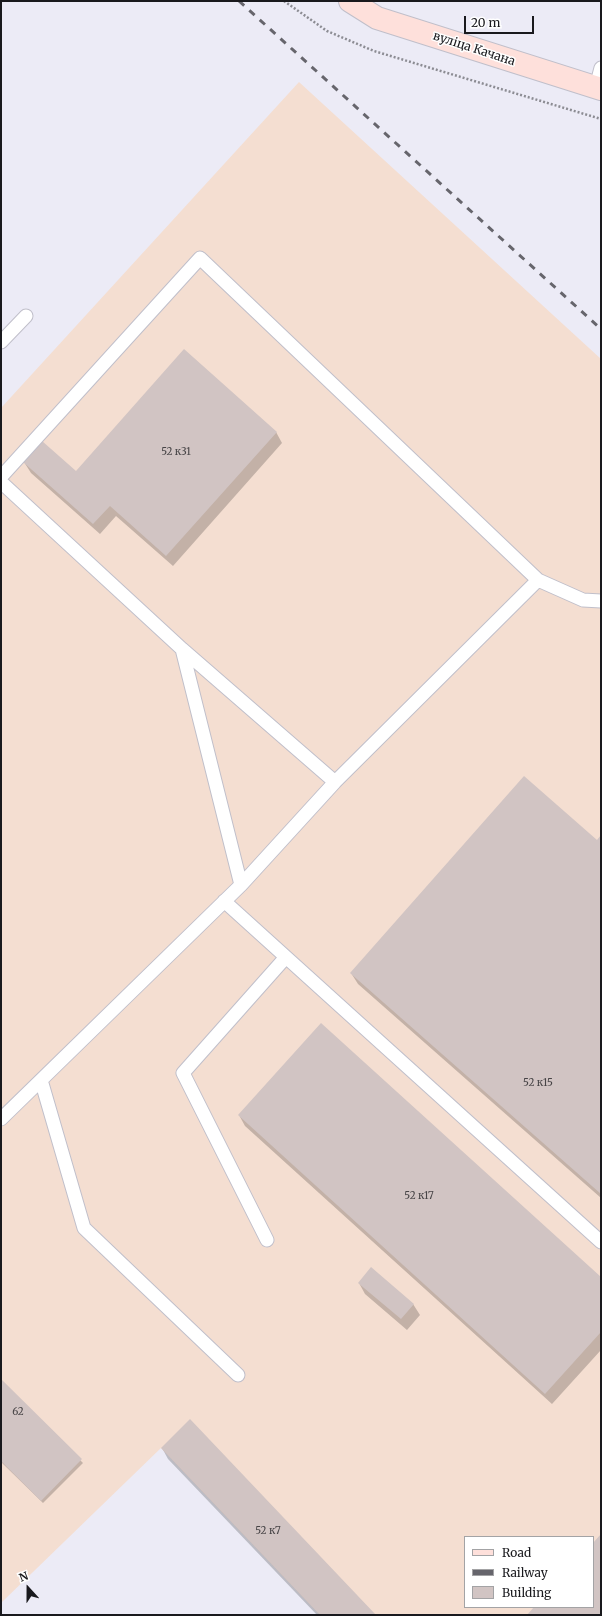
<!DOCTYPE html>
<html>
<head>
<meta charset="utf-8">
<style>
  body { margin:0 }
  #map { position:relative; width:602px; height:1616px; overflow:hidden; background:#ecebf6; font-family:Merriweather,serif }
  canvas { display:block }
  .frame { position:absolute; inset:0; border:2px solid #19191d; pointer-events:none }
  .legend { position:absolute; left:464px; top:1536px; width:130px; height:72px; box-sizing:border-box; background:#fff; border:1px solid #a3a3a5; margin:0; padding:5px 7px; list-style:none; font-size:12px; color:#19191d }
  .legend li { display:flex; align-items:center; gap:8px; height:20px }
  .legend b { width:20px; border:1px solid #a3a3a5 }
  .north { position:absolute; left:8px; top:1568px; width:40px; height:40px; -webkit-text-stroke:3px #fff; paint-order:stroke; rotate:339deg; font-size:11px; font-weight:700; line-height:16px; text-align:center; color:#19191d }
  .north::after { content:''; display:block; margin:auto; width:14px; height:18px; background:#19191d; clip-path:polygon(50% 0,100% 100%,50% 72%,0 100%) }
  .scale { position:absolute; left:464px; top:16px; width:70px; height:18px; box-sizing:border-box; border:2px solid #19191d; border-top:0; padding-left:5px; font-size:12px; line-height:14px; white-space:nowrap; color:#19191d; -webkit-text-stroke:3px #fff; paint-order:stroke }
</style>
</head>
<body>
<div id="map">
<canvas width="602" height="1616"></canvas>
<div class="frame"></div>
<ul class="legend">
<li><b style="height:5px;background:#fee0db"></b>Road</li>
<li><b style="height:5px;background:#66656c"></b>Railway</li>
<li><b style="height:11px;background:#d1c4c3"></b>Building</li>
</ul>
<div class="north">N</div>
<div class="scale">20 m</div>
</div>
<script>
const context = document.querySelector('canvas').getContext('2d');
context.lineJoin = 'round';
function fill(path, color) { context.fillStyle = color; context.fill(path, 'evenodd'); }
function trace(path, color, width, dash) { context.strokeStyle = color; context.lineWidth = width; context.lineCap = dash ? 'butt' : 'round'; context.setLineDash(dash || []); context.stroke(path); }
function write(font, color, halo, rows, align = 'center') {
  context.font = font + ' Merriweather,serif'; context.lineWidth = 3; context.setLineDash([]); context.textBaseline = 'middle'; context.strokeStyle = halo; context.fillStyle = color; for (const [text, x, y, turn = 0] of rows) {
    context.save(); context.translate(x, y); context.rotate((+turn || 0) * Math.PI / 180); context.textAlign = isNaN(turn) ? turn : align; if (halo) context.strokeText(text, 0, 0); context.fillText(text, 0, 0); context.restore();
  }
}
fill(new Path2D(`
  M 299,82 L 601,359 L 601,1615 L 320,1615 L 161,1448 L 1,1603 L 1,408 ZM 465,1537 L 593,1537 L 593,1607 L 465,1607 Z`), '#f4ded1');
fill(new Path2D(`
  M 276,432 L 282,443 L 173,566 L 116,516 L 100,534 L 31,473 L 24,462 L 76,472 Z
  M 601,836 L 601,1198 L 358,984 L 351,973 L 597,841 Z
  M 239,1115 L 601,1278 L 601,1350 L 552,1404 L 245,1126 Z
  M 359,1283 L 413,1304 L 420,1315 L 407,1330 L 365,1294 Z
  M 1,1381 L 83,1463 L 43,1503 L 1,1462 Z
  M 162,1448 L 374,1615 L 317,1615 L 168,1459 Z`), '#0003');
fill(new Path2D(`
  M 184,349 L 277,432 L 166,556 L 110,506 L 93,524 L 23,462 L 42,441 L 76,471 Z
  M 524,776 L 597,840 L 601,835 L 601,1194 L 350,973 Z
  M 321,1023 L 601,1277 L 601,1332 L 545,1394 L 238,1115 Z
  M 371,1267 L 414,1304 L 401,1319 L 358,1283 Z
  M 1,1379 L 82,1459 L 41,1501 L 1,1461 Z
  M 190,1419 L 376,1615 L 320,1615 L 161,1448 Z
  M 601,1534 L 601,1615 L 527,1615 L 534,1607 L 593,1607 L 593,1543 Z`), '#d1c4c3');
const service = new Path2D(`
  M 596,87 L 601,68
  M 1,342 L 26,316
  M 1,477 L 200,258 L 538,580 L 583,600 L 601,601
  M 1,482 L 182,649 L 335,782
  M 182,649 L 241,885
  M 224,901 L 601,1242
  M 41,1080 L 84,1228 L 238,1375
  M 1,1119 L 241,885 L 335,782 L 538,580
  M 267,1240 L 183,1073 L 286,957`);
const secondary = new Path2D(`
  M 350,1 L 377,18 L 601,89`);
trace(service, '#c0bfca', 15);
trace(secondary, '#c0bfca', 24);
trace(new Path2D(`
  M 284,1 L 327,31 L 374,51 L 601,119`), '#8c8c93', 2.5, [2, 2]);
trace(service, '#fff', 13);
trace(secondary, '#fee0db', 22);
trace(new Path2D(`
  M 239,1 L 601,329`), '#66656c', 3, [7, 7]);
write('10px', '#474446', null, [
  ["52 к31",176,452],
  ["52 к15",538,1083],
  ["52 к17",419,1196],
  ["62",18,1412],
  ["52 к7",268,1531]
]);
write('12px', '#19191d', '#fff', [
  ["вуліца Качана",474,49,18]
]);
</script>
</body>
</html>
